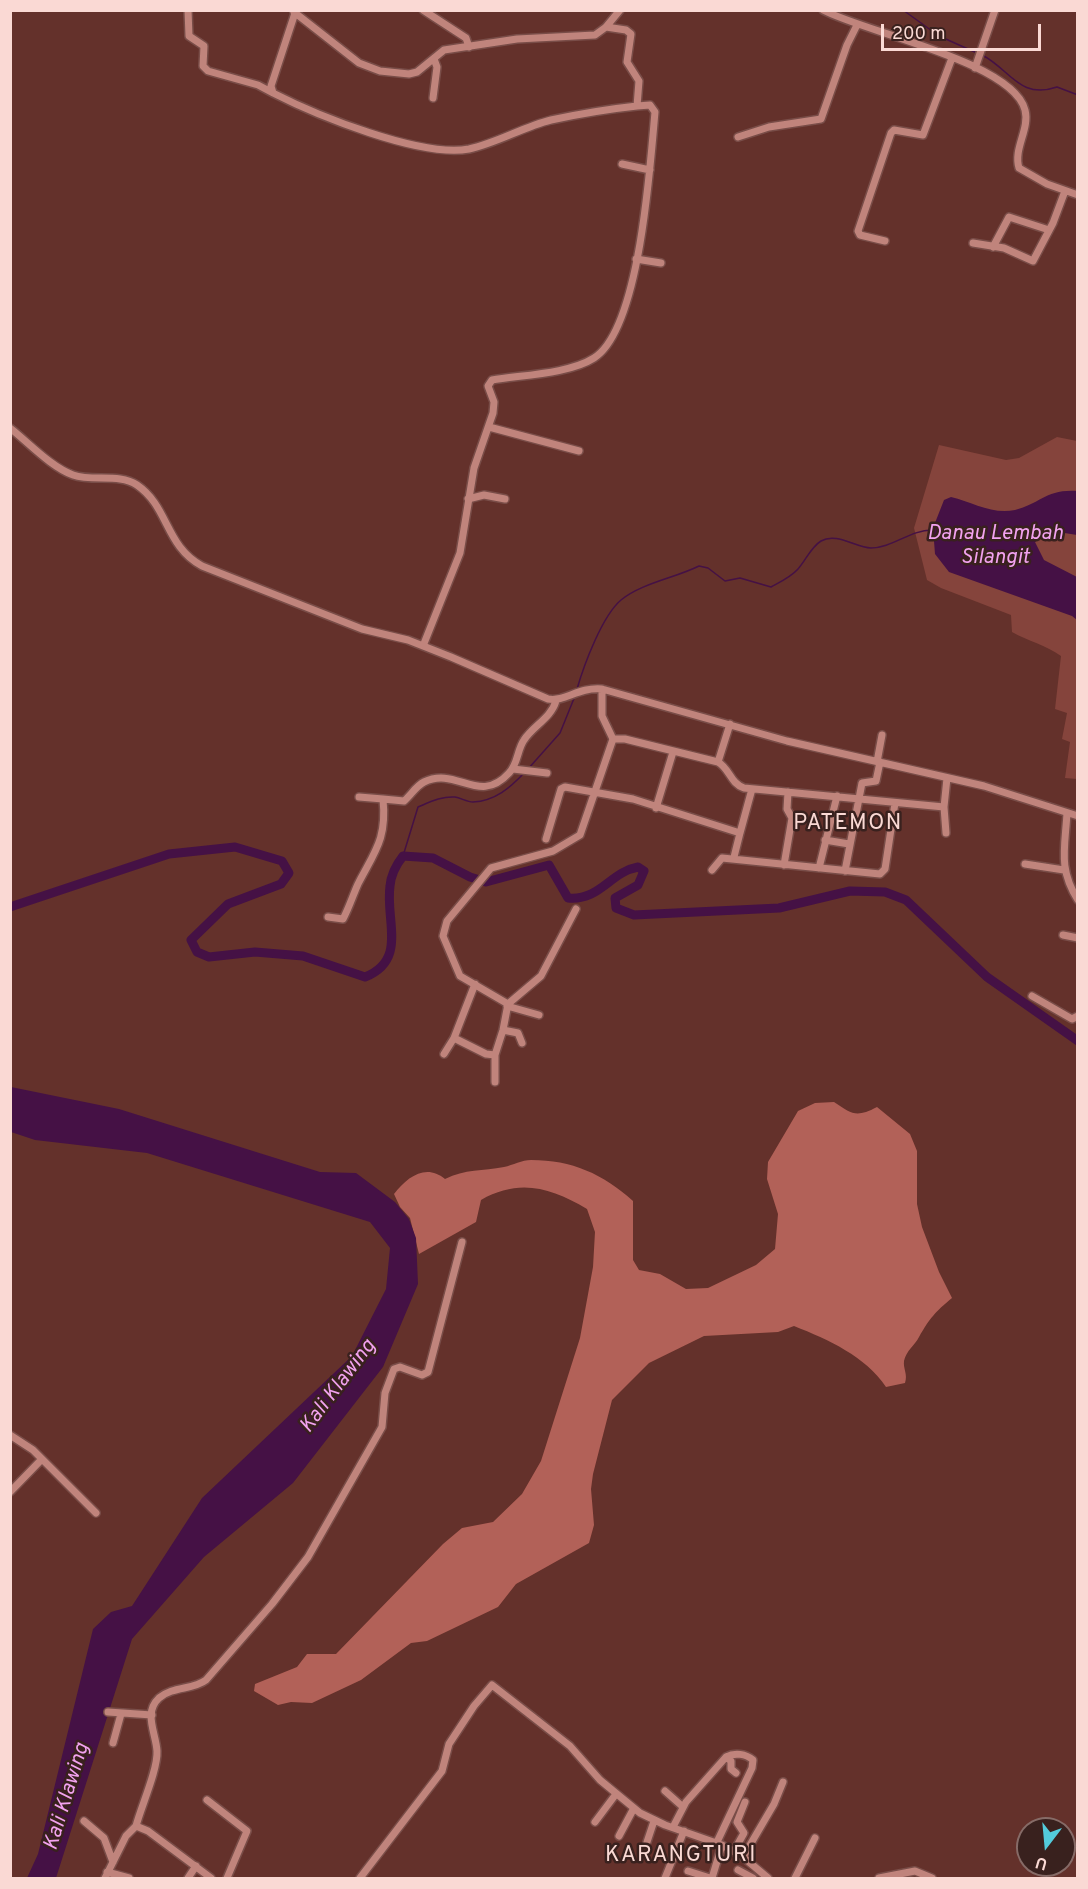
<!DOCTYPE html>
<html>
<head>
<meta charset="utf-8">
<style>
  body { margin:0 }
  #map { position:relative; width:1088px; height:1889px; overflow:hidden; background:#64312b; font-family:Overpass,sans-serif }
  canvas { display:block }
  .frame { position:absolute; inset:0; border:12px solid #fad9d4; pointer-events:none }
  .north { position:absolute; left:1016px; top:1817px; width:60px; height:60px; box-sizing:border-box; background:#39211e; border:2px solid #866b67; border-radius:50%; rotate:196deg; font-size:16px; font-weight:700; line-height:24px; text-align:center; color:#fad9d4 }
  .north::after { content:''; display:block; margin:auto; width:21px; height:27px; background:#53cbdb; clip-path:polygon(50% 0,100% 100%,50% 72%,0 100%) }
  .scale { position:absolute; left:881px; top:24px; width:160px; height:27px; box-sizing:border-box; border:3px solid #fad9d4; border-top:0; padding-left:8px; font-size:18px; line-height:21px; white-space:nowrap; color:#fad9d4; -webkit-text-stroke:4px #39211e; paint-order:stroke }
</style>
</head>
<body>
<div id="map">
<canvas width="1088" height="1889"></canvas>
<div class="frame"></div>
<div class="north">U</div>
<div class="scale">200 m</div>
</div>
<script>
const context = document.querySelector('canvas').getContext('2d');
context.lineJoin = 'round';
function fill(path, color) { context.fillStyle = color; context.fill(path, 'evenodd'); }
function trace(path, color, width, dash) { context.strokeStyle = color; context.lineWidth = width; context.lineCap = dash ? 'butt' : 'round'; context.setLineDash(dash || []); context.stroke(path); }
function write(font, color, halo, rows, align = 'center') {
  context.font = font + ' Overpass,sans-serif'; context.lineWidth = 5; context.setLineDash([]); context.textBaseline = 'middle'; context.strokeStyle = halo; context.fillStyle = color; for (const [text, x, y, turn = 0] of rows) {
    context.save(); context.translate(x, y); context.rotate((+turn || 0) * Math.PI / 180); context.textAlign = isNaN(turn) ? turn : align; if (halo) context.strokeText(text, 0, 0); context.fillText(text, 0, 0); context.restore();
  }
}
fill(new Path2D(`
  M 1057,437 L 1077,441 L 1077,779 L 1065,778 L 1070,742 L 1062,739 L 1067,713 L 1055,709 L 1061,656 C 1046,645 1028,641 1012,632 L 1011,615 L 941,588 L 927,580 L 914,528 L 939,445 L 1006,460 L 1019,458 Z`), '#85443c');
fill(new Path2D(`
  M 834,1102 C 852,1114 856,1118 877,1107 L 910,1134 L 917,1151 L 917,1204 L 922,1227 L 939,1272 L 952,1298 C 935,1312 930,1318 919,1337 C 915,1345 906,1351 904,1361 C 903,1369 908,1374 905,1383 L 886,1387 C 865,1356 829,1340 794,1326 L 778,1332 L 704,1336 L 649,1363 L 612,1400 L 593,1474 L 591,1489 L 594,1525 L 589,1543 L 516,1584 L 498,1607 L 427,1641 L 411,1643 L 361,1680 L 312,1703 L 291,1702 L 278,1705 L 254,1691 L 255,1684 L 297,1667 L 307,1654 L 336,1654 L 443,1544 L 462,1528 L 493,1522 L 522,1494 L 541,1461 L 580,1338 L 593,1267 L 595,1232 L 587,1209 C 551,1188 520,1178 481,1200 L 476,1222 L 419,1254 L 410,1218 L 400,1207 L 394,1194 C 407,1177 426,1163 445,1179 C 465,1169 483,1171 504,1167 C 513,1165 522,1160 531,1160 C 572,1160 603,1174 633,1201 L 633,1260 L 639,1270 L 660,1274 L 686,1289 L 708,1288 L 756,1265 L 775,1249 L 778,1214 L 767,1179 L 768,1162 L 798,1111 L 815,1103 Z`), '#b26158');
fill(new Path2D(`
  M 1077,491 L 1077,535 L 1052,531 L 1035,542 L 1044,560 L 1077,577 L 1077,620 L 1072,616 L 949,572 L 935,554 L 933,528 L 944,500 L 951,497 C 972,502 993,515 1015,510 C 1040,504 1046,489 1077,491 Z
  M 11,1087 L 119,1109 L 320,1172 L 356,1173 L 395,1202 L 409,1219 L 416,1238 L 418,1284 L 383,1367 L 293,1483 L 204,1557 L 132,1639 L 56,1878 L 27,1878 L 38,1854 L 93,1629 L 111,1612 L 132,1606 L 202,1498 L 352,1356 L 386,1289 L 390,1248 L 370,1222 L 147,1153 L 35,1140 L 11,1132 Z`), '#451145');
trace(new Path2D(`
  M 903,10 L 939,36 L 977,53
  M 982,55 C 1010,69 1019,100 1057,87 L 1078,95
  M 577,689 C 584,665 602,616 621,600 C 642,583 675,578 699,566 L 708,568 L 725,581 L 740,578 L 771,587 C 780,582 791,577 798,569 C 806,560 811,547 821,541 C 836,532 855,547 871,548 C 892,548 910,530 932,530
  M 528,769 L 560,733 L 575,696
  M 403,856 L 418,807 C 430,802 442,796 455,797 C 461,798 467,802 473,802 C 495,801 510,788 525,772`), '#451145', 1.5);
trace(new Path2D(`
  M 10,907 L 169,854 L 235,847 L 282,861 L 289,873 L 281,884 L 228,904 L 191,940 L 197,952 L 209,957 L 255,952 L 303,956 L 365,977 C 408,960 385,920 390,886 C 391,874 396,865 403,856 L 433,858 L 470,877 L 486,882 L 549,865 L 568,898 C 600,901 610,872 638,867 L 644,871 L 638,885 L 615,898 L 616,908 L 634,915 L 779,908 L 850,891 L 885,892 L 906,900 L 987,977 L 1078,1041`), '#451145', 9);
const minor = new Path2D(`
  M 188,10 L 189,36 L 204,46 L 203,66 L 208,71 L 258,85 L 273,93
  M 423,10 L 466,38 L 469,47
  M 823,10 C 864,32 1013,62 1025,110 C 1030,129 1013,149 1019,168 L 1047,184 L 1078,195
  M 294,12 L 359,63 L 380,71 L 409,74 L 417,72 L 444,50 L 517,39 L 595,35 L 606,27 L 620,10
  M 295,13 L 271,86 L 273,93 C 316,115 421,158 469,149 C 497,143 523,127 551,120 C 579,114 609,109 637,106 L 639,81 L 627,62 L 631,34 L 626,30 L 606,27
  M 975,68 L 995,10
  M 433,98 L 437,67 L 434,59
  M 738,137 L 769,127 L 821,119 L 847,45 L 857,25
  M 622,164 L 650,170
  M 885,241 L 860,235 L 858,231 L 891,133 L 894,130 L 923,135 L 952,58
  M 973,243 L 1004,248 L 1033,261 L 1053,223 L 1065,191
  M 993,247 L 1009,217 L 1049,230
  M 636,259 L 661,263
  M 489,427 L 579,451
  M 10,428 C 29,443 51,467 73,475 C 93,482 119,473 137,485 C 169,507 165,546 202,566 L 362,629 L 408,640 L 451,657 L 548,699 C 566,702 577,687 602,689 L 787,741 L 984,786 L 1078,816
  M 468,499 L 484,495 L 505,499
  M 423,646 L 460,553 L 474,468 L 493,413 L 494,402 L 488,386 L 492,380 C 521,375 569,374 594,358 C 640,329 650,166 655,112 L 650,105 L 637,106
  M 602,689 L 602,716 L 613,739
  M 718,762 C 730,769 730,783 744,788 L 944,807 L 947,778
  M 877,762 L 882,735
  M 513,769 L 547,773
  M 359,797 L 383,799
  M 944,807 L 946,833
  M 656,808 L 673,752
  M 1067,813 C 1065,848 1058,869 1078,900
  M 546,839 L 561,789 L 565,787 L 633,799 L 740,833 L 752,789
  M 825,840 L 849,844
  M 734,857 L 740,833
  M 1025,864 L 1064,870
  M 784,865 L 792,818 L 787,809 L 788,792
  M 819,868 L 837,796
  M 712,870 L 722,858 L 880,874 L 885,869 L 895,803
  M 845,871 L 862,783 L 876,781 L 880,762
  M 328,917 L 343,919 C 349,908 353,895 358,884 C 375,851 387,839 383,799 L 404,801 C 411,795 416,786 424,782 C 457,766 479,806 509,773 C 518,764 517,750 524,740 C 533,726 551,718 556,701
  M 1063,935 L 1078,938
  M 1032,996 L 1072,1019 L 1078,1016
  M 508,1004 L 541,976 L 576,909
  M 507,1006 L 539,1015
  M 503,1030 L 518,1033 L 522,1043
  M 454,1038 L 475,984
  M 444,1054 L 454,1038 L 486,1054 L 495,1055
  M 495,1082 L 495,1055 L 503,1030 L 508,1004 L 460,976 L 443,936 L 447,921 L 491,868 L 553,851 L 580,835 L 613,739 L 625,739 L 718,762 L 730,724
  M 10,1435 L 33,1450 L 96,1513
  M 10,1492 L 42,1459
  M 108,1712 L 152,1715
  M 113,1743 L 121,1714
  M 726,1757 L 731,1761 L 731,1769 L 736,1773
  M 665,1791 L 683,1807
  M 207,1800 L 247,1831 L 227,1878
  M 84,1821 L 104,1838 L 113,1862
  M 595,1822 L 616,1794
  M 136,1826 C 141,1807 158,1769 157,1751 C 156,1733 143,1713 159,1698 C 173,1686 193,1690 206,1680 L 272,1604 L 308,1557 L 382,1427 L 385,1393 L 394,1369 L 400,1367 L 422,1375 L 428,1372 L 462,1242
  M 673,1827 L 686,1802 L 726,1757 C 735,1752 746,1754 753,1760 L 752,1768 L 717,1842
  M 619,1836 L 634,1808
  M 647,1842 L 654,1821
  M 734,1851 L 744,1833 L 737,1822 L 745,1802
  M 743,1857 L 774,1804 L 783,1782
  M 738,1870 L 753,1878
  M 688,1871 L 710,1878
  M 107,1872 L 129,1878
  M 105,1878 L 126,1836 L 136,1826 L 148,1831 L 211,1878
  M 188,1878 L 196,1866
  M 360,1878 L 442,1771 L 449,1744 L 474,1706 L 492,1685 L 570,1746 L 600,1780 L 640,1813 L 665,1825 L 722,1845
  M 665,1878 L 684,1831
  M 712,1878 L 722,1845 L 743,1857 L 768,1878
  M 795,1878 L 815,1838
  M 879,1878 L 915,1871 L 932,1878`);
trace(minor, '#794d48', 10);
trace(minor, '#c0847c', 7);
write('italic 21px', '#f2a2ef', '#39211e', [
  ["Danau Lembah",995,535],
  ["Silangit",995,559],
  ["Kali Klawing",339,1387,-53],
  ["Kali Klawing",68,1797,-73]
]);
context.letterSpacing = '1.5px';
write('22px', '#fad9d4', '#39211e', [
  ["PATEMON",848,825],
  ["KARANGTURI",681,1857]
]);
context.letterSpacing = '0px';
</script>
</body>
</html>
